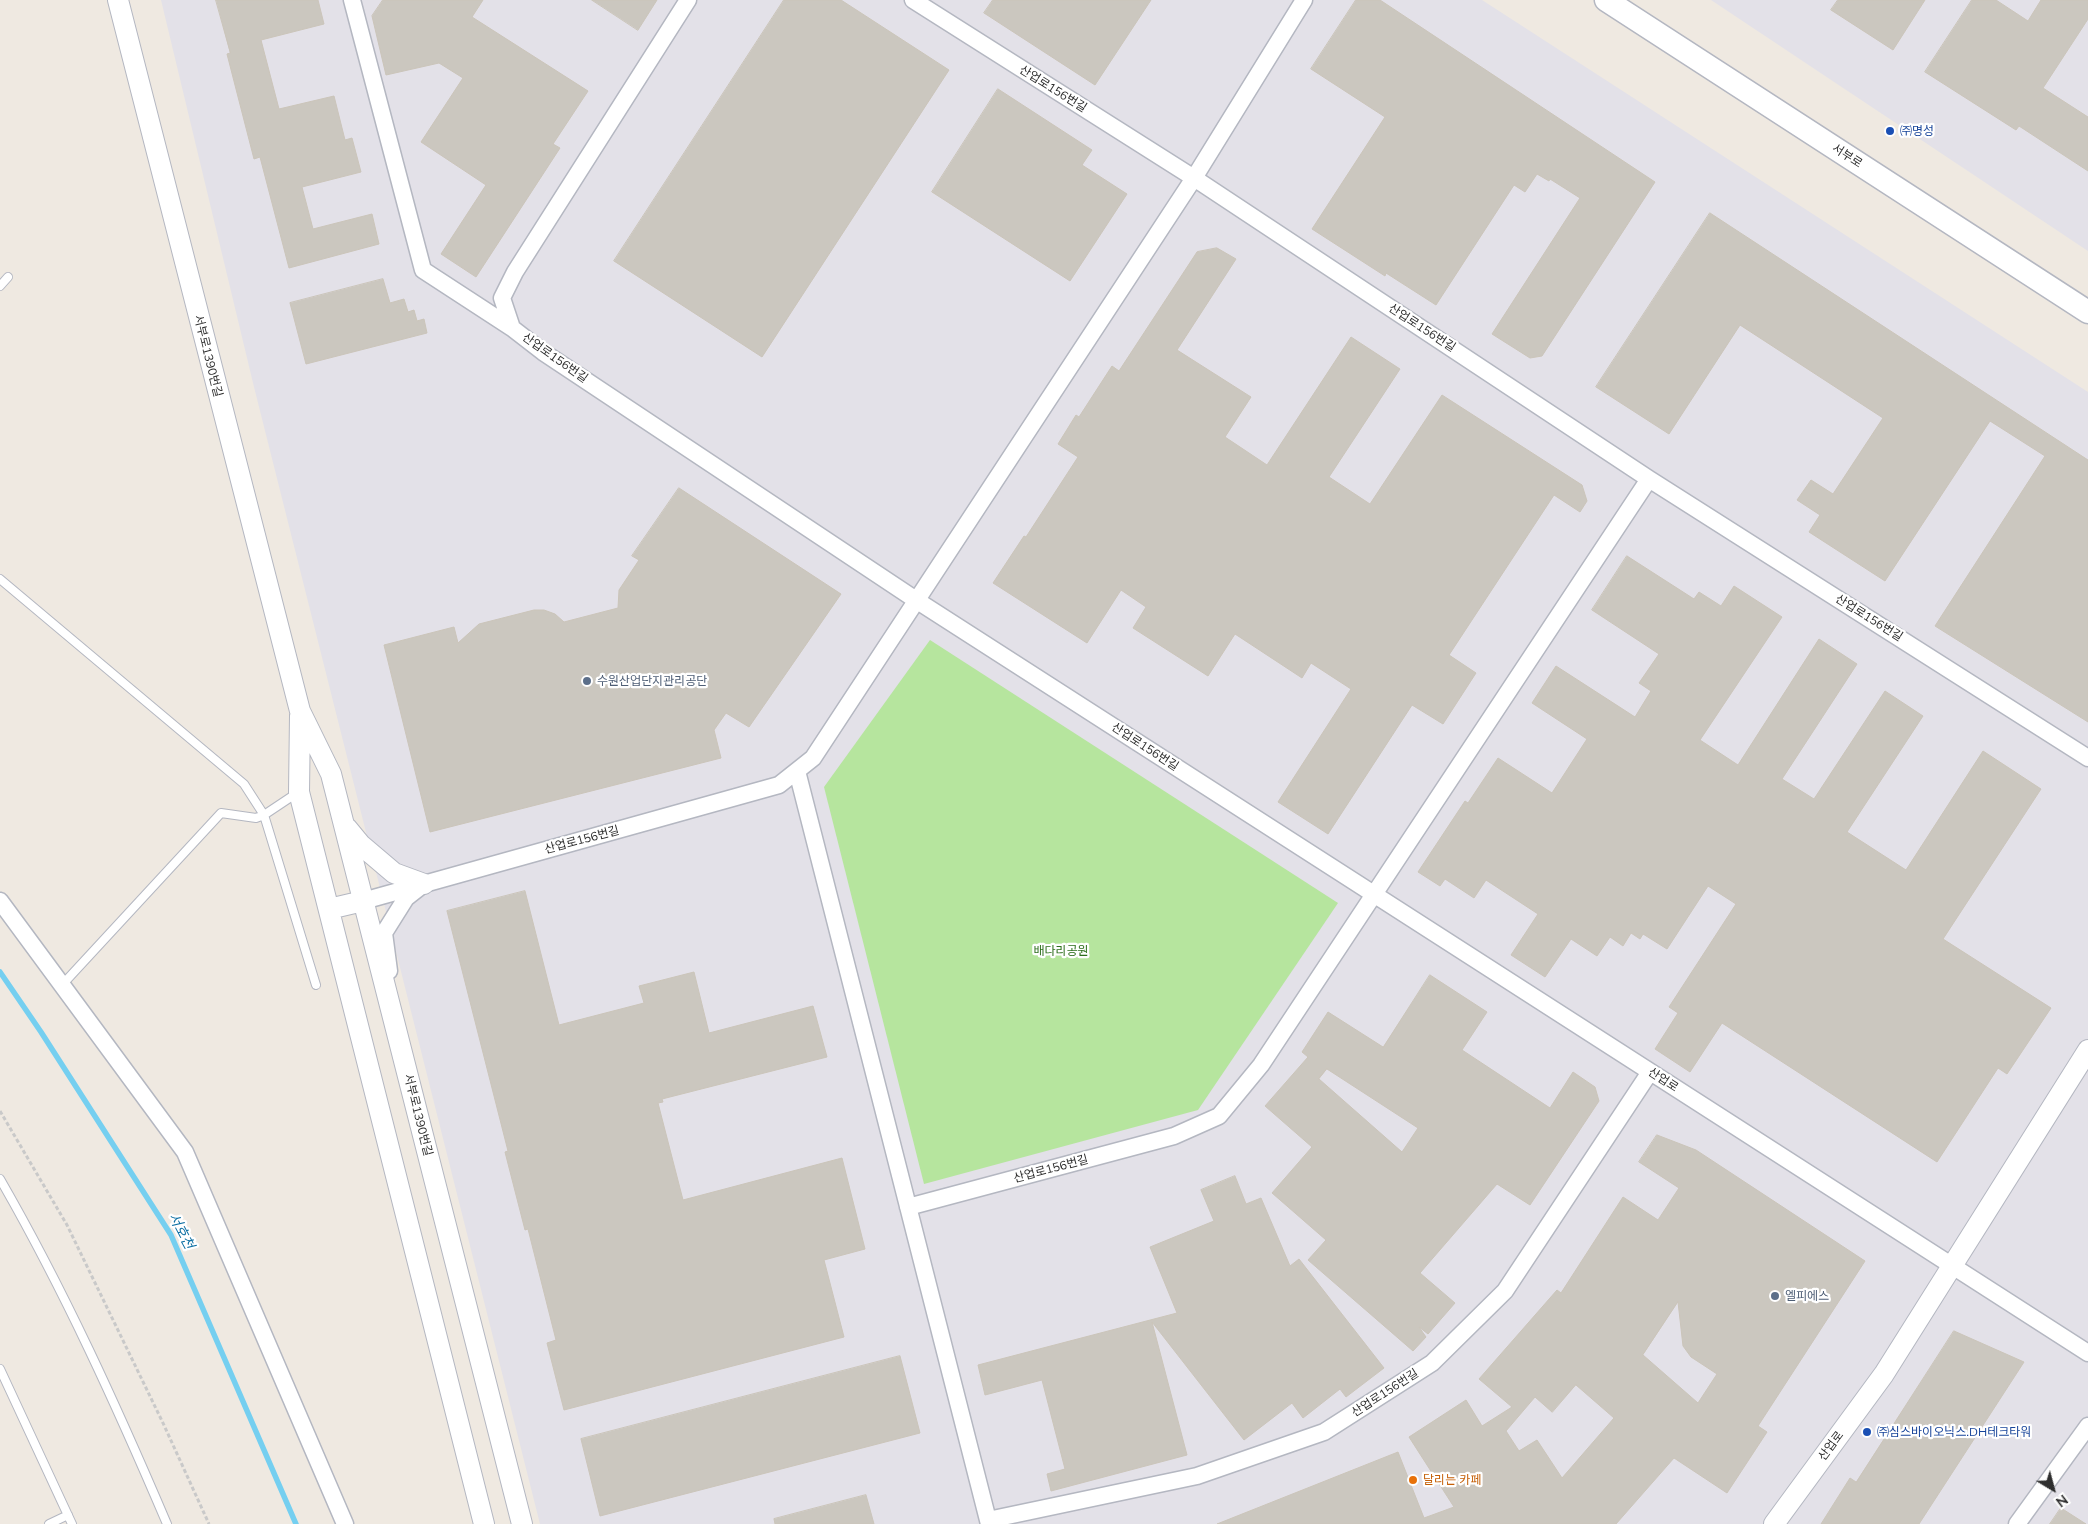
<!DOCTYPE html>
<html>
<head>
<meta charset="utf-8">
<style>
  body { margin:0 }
  #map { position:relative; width:2088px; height:1524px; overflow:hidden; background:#efe9e1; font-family:Mulish,sans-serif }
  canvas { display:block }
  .north { position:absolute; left:2028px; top:1464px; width:50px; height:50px; -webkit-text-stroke:4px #fff; paint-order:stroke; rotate:143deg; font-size:14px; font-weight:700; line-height:20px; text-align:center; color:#2e2e2e }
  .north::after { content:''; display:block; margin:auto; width:18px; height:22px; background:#2e2e2e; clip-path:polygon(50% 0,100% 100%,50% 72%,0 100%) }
</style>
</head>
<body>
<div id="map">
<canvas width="2088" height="1524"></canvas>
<div class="north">N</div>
</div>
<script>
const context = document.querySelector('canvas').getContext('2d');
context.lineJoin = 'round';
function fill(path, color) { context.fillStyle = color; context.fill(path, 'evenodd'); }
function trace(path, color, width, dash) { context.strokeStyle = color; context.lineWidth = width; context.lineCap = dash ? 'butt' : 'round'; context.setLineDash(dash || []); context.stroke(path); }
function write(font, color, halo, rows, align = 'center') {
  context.font = font + ' Mulish,"Noto Sans KR",sans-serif'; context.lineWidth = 4.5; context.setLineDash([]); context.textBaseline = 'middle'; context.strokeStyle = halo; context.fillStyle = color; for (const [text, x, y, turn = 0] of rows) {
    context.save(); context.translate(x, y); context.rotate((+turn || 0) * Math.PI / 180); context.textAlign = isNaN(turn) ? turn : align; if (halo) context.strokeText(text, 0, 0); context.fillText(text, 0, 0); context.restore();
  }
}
fill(new Path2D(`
  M 161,0 L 1482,0 L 2088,392 L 2088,1524 L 540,1524 L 254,387 Z
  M 1711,0 L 2088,0 L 2088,251 Z`), '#e3e1e8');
fill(new Path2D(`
  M 930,640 L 1338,903 L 1198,1110 L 924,1184 L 824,787 Z`), '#b6e59e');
trace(new Path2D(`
  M 0,972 L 41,1032 L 171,1235 L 296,1524`), '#75cff0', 5.5);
const building = new Path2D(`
  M 216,0 L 318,0 L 324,24 L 261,40 L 279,109 L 334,96 L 345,140 L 352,138 L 361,172 L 302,187 L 313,229 L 372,214 L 379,244 L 289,268 L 260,157 L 254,159 L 227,54 L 230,53 Z
  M 383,0 L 483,0 L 472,17 L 588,91 L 553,144 L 560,148 L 476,277 L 441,254 L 486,185 L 421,142 L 463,78 L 439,63 L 386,75 L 372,16 Z
  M 592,0 L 657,0 L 638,30 Z
  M 784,0 L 841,0 L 949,70 L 762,357 L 614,261 Z
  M 993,0 L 1151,0 L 1095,85 L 984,13 Z
  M 1356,0 L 1380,0 L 1655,182 L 1542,356 L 1530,358 L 1492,334 L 1580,198 L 1550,179 L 1549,181 L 1537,174 L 1525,192 L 1514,185 L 1436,305 L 1386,273 L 1385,276 L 1312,229 L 1385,117 L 1311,69 Z
  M 1838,0 L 1925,0 L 1893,50 L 1831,10 Z
  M 1972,0 L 1996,0 L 2028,21 L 2041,0 L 2088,0 L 2088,19 L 2043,88 L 2088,117 L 2088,171 L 2019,126 L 2016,130 L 1925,72 Z
  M 998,89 L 1092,150 L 1082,165 L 1127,194 L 1070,281 L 932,192 Z
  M 1710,213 L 2088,460 L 2088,722 L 1935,626 L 2045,456 L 1990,421 L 1885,581 L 1809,532 L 1820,515 L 1797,500 L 1811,480 L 1833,494 L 1883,418 L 1740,325 L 1669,434 L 1596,387 Z
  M 1217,248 L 1236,259 L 1177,350 L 1251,397 L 1225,437 L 1267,465 L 1351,337 L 1400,369 L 1329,477 L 1370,504 L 1442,395 L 1582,485 L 1587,501 L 1580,512 L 1554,495 L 1449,655 L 1476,673 L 1443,724 L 1412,705 L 1328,834 L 1278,802 L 1351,689 L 1311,663 L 1302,678 L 1235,634 L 1208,676 L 1133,628 L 1146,607 L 1121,590 L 1087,643 L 993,583 L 1024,536 L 1026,537 L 1078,457 L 1058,444 L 1076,415 L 1079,417 L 1112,366 L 1119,371 L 1197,252 Z
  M 383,279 L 390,303 L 404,299 L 408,312 L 414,310 L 417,321 L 424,319 L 427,333 L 306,364 L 290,303 Z
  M 679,488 L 841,594 L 749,727 L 726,713 L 714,730 L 721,758 L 430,832 L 384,645 L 454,627 L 458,643 L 479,624 L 534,610 L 544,610 L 555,614 L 564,622 L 618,608 L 619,590 L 639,560 L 632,556 Z
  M 1627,556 L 1694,599 L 1699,592 L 1721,606 L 1734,586 L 1782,617 L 1700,740 L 1738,765 L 1819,639 L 1857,664 L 1782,779 L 1814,799 L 1885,691 L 1923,716 L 1847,832 L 1906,870 L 1983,751 L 2041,789 L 1943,939 L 2051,1008 L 2007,1074 L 1998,1068 L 1937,1162 L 1722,1023 L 1690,1072 L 1655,1049 L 1678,1013 L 1669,1007 L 1736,904 L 1708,886 L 1667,949 L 1643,934 L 1640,939 L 1631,933 L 1623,946 L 1610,937 L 1597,956 L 1571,939 L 1545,977 L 1511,955 L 1538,914 L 1486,880 L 1474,898 L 1445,879 L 1440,886 L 1418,872 L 1465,801 L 1468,803 L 1498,758 L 1552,793 L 1587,739 L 1532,703 L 1556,666 L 1635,717 L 1651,691 L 1639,683 L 1659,654 L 1592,610 Z
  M 525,891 L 559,1025 L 644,1003 L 639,986 L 694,972 L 709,1033 L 813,1006 L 827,1057 L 662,1099 L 663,1102 L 658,1103 L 683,1200 L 842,1158 L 865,1249 L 824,1260 L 844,1337 L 564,1410 L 547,1343 L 556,1340 L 528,1229 L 525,1230 L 505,1152 L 508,1151 L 447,911 Z
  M 1430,975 L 1487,1012 L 1462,1050 L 1550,1108 L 1573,1072 L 1595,1087 L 1599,1101 L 1530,1205 L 1497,1184 L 1420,1273 L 1455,1303 L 1428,1334 L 1419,1327 L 1426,1337 L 1413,1351 L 1308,1260 L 1326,1240 L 1272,1193 L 1312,1147 L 1265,1106 L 1308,1057 L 1302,1052 L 1328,1012 L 1383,1047 ZM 1327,1069 L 1418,1128 L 1402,1152 L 1319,1079 Z
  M 1657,1135 L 1696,1150 L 1865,1261 L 1758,1426 L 1767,1432 L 1727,1493 L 1674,1458 L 1616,1524 L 1217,1524 L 1398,1452 L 1424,1518 L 1454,1507 L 1409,1437 L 1466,1400 L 1482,1426 L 1512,1407 L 1479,1379 L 1557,1290 L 1561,1293 L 1623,1197 L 1658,1220 L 1679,1188 L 1639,1162 ZM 1678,1302 L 1683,1346 L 1691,1357 L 1717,1374 L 1698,1403 L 1643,1355 ZM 1576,1385 L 1614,1418 L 1562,1478 L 1537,1440 L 1519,1451 L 1506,1431 L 1535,1397 L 1552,1412 Z
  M 1235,1176 L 1246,1204 L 1261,1198 L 1290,1266 L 1299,1259 L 1384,1368 L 1346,1397 L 1340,1389 L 1303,1418 L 1292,1403 L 1244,1440 L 1152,1322 L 1187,1455 L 1051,1491 L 1047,1474 L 1065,1469 L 1042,1380 L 985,1395 L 978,1365 L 1177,1313 L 1150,1247 L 1214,1221 L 1201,1190 Z
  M 1954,1331 L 2024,1362 L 1919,1524 L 1821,1524 L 1850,1478 L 1856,1482 Z
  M 900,1356 L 920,1433 L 600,1516 L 581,1439 Z
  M 866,1495 L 874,1524 L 775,1524 L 774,1519 Z
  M 2061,1508 L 2086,1524 L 2050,1524 Z`);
fill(building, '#cbc7bf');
trace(building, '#cbc5ba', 1);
const service = new Path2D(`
  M 0,286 L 8,277
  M 0,579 L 244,784 L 264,815 L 316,985
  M 62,985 L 221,813 L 256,818 L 264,815 L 297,793
  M 0,1179 C 64,1290 117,1407 167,1524
  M 0,1369 L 72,1524
  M 49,1524 L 68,1515`);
const minor = new Path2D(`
  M 352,0 L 423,270 L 512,328
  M 688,0 L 515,272 L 502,298 L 512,328 L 543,352 L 916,600 L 2088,1353
  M 913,0 L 1194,178 L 1649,479 L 2088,758
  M 797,771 L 989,1524
  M 0,901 L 185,1152 L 345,1524
  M 363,901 L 779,785 L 813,758 L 1194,178 L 1304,0
  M 389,971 L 384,933 L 406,898 L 420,887
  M 908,1207 L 1174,1136 L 1219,1116 L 1261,1065 L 1649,479
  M 988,1520 L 1197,1476 L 1324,1432 L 1432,1363 L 1505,1291 L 1650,1072
  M 2017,1524 L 2088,1426`);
const tertiary = new Path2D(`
  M 118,0 L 300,711 L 331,774 L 522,1524
  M 300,716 L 299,792 L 484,1524
  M 347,828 L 361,845 L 394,873 L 424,884
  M 329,909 L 363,901
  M 1774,1524 L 1884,1374 L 2088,1050`);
const secondary = new Path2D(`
  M 1606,0 L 2088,312`);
trace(service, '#b4b7c1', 10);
trace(minor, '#b4b7c1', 19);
trace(tertiary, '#b4b7c1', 22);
trace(secondary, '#b4b7c1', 25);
trace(new Path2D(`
  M 0,1111 L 67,1225 L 163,1423 L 209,1524`), '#c9c9c9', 3, [4, 2.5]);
trace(service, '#fff', 8);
trace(minor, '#fff', 16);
trace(tertiary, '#fff', 20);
trace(secondary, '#fff', 22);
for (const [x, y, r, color] of [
  [1890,131,5,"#1a4fb4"],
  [587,681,5,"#5c6f8a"],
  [1775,1296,5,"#5c6f8a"],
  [1867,1432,5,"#1a4fb4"],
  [1413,1480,5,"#e8710a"]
]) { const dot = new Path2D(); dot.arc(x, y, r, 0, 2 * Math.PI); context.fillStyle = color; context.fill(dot); trace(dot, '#fff', 2); }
write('12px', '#2e2e2e', '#fff', [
  ["산업로156번길",1053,89,32],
  ["서부로",1847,156,33],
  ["산업로156번길",1422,328,33],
  ["서부로1390번길",208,356,76],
  ["산업로156번길",555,358,35],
  ["산업로156번길",1869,618,32],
  ["산업로156번길",1145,747,33],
  ["산업로156번길",582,840,-15],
  ["산업로",1663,1080,33],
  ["서부로1390번길",418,1115,76],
  ["산업로156번길",1051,1169,-15],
  ["산업로156번길",1385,1393,-33],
  ["산업로",1831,1446,-53]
]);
write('12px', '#164399', '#fff', [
  ["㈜명성",1900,131],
  ["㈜심스바이오닉스.DH테크타워",1877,1432]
], 'left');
write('12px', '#4e5e75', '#fff', [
  ["수원산업단지관리공단",597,681],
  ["엘피에스",1785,1296]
], 'left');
write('12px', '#2c6e1b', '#fff', [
  ["배다리공원",1061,951]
]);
write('12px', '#c56008', '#fff', [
  ["달리는 카페",1423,1480]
], 'left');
write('italic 14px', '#0d6fa3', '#fff', [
  ["서호천",181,1231,62]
]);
</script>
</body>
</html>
